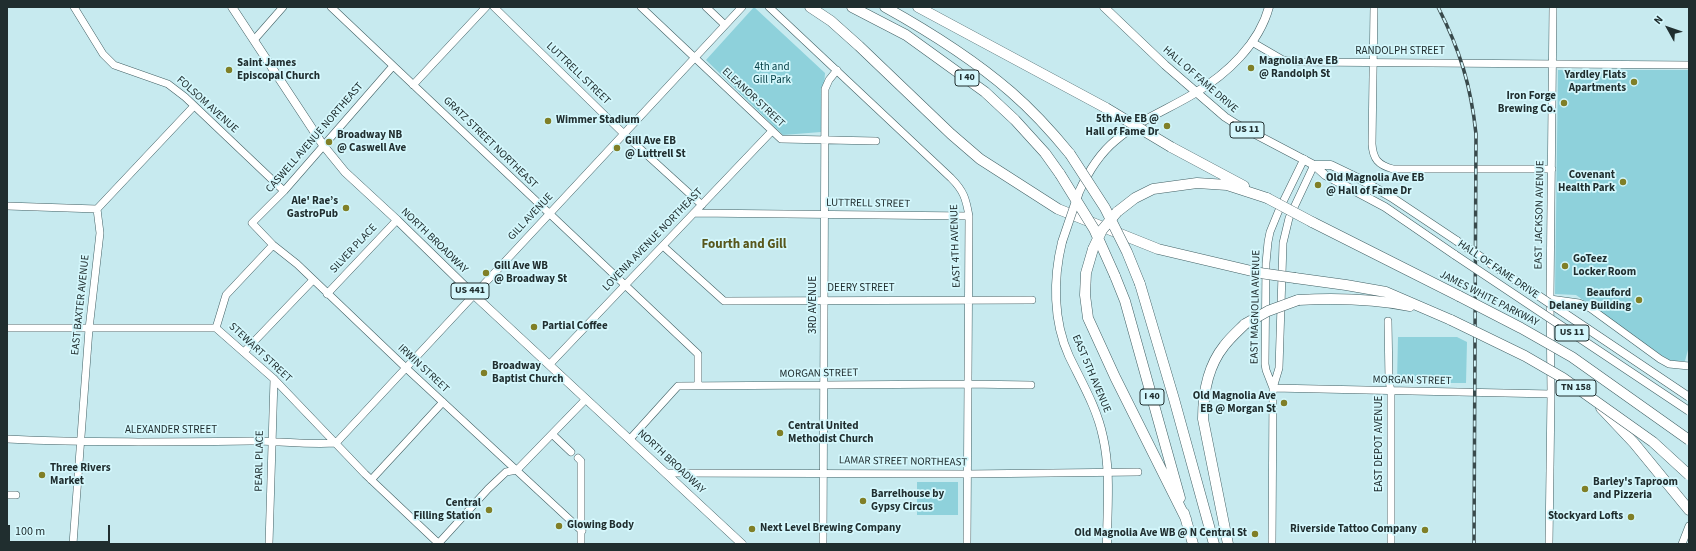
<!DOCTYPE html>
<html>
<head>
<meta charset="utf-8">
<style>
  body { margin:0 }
  #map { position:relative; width:1696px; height:551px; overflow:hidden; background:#c7eaef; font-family:"Source Sans 3",sans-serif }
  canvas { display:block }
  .frame { position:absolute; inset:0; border:8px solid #202e2f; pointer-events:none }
  .north { position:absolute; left:1648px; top:8px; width:40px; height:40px; -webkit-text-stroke:3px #d4f7fc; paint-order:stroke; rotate:310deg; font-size:11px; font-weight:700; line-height:16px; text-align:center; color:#202e2f }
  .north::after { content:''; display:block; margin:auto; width:14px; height:18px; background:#202e2f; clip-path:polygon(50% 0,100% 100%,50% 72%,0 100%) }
  .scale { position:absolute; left:8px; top:525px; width:102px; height:18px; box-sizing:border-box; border:2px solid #202e2f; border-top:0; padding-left:5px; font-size:12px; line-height:14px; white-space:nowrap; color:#202e2f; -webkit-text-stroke:3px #d4f7fc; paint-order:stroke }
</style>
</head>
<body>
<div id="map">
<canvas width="1696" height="551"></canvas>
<div class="frame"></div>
<div class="north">N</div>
<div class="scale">100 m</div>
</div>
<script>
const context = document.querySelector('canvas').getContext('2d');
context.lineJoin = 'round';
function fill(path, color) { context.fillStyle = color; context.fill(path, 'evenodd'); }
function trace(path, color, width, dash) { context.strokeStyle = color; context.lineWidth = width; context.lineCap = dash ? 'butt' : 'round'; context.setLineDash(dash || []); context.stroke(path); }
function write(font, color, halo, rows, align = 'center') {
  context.font = font + ' "Source Sans 3",sans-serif'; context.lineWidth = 3.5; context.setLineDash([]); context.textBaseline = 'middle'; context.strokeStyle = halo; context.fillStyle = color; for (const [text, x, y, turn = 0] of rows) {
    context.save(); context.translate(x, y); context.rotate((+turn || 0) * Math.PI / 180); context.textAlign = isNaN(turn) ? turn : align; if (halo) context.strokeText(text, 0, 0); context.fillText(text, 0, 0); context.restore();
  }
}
fill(new Path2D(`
  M 754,7 L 825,73 L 821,132 L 783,135 L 706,60 Z
  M 1558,70 L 1689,70 L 1689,346 L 1685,361 L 1671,361 L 1661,355 L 1576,295 L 1555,294 Z
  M 1398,337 L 1457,337 L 1467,342 L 1466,383 L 1397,383 Z
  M 917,482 L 958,482 L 958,515 L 917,515 Z`), '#8ed1db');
const minor = new Path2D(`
  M 74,7 L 103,54 L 114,65 L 168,84 L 185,97 L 284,191
  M 331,7 L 698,354 L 698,386
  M 494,7 L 624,134 L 702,205
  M 641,7 L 781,139 L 876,141
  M 706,7 L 725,25
  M 769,7 L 951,178 C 964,191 966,199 969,216 L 967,544
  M 1374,7 L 1372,144 C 1373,159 1378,165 1393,169 L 1552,169
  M 254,40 L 283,7
  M 1252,42 L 1283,60 L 1302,62 L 1689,65
  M 393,66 L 284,191 L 252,223 L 273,245 L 297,264 L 406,368 L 582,531
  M 413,85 L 486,7
  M 7,206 L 97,209
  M 694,213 L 969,216
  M 663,246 L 724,301 L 1032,300
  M 327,294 L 397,220
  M 1550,299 L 1579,303 L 1590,308 L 1660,359 L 1669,364 L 1689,366
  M 1388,321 L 1389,381 L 1391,391 L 1391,544
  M 7,328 L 216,328 L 274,379 L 365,474 L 438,543
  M 216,328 L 226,295 L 273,245
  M 244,352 L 313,280
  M 550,364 L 772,131
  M 1273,388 L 1551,394
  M 1273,388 L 1266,370 L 1265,364 L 1266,263 L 1268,242 L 1270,232 L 1279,210 L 1304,159
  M 552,434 L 571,452
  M 7,439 C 88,443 169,442 251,441 C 279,441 308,445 336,443 L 742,7
  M 630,439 L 678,386 L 968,384 L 1031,385
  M 578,458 L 581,461 L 581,544
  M 667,473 L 966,474 L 1138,472
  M 371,480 L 443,402
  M 7,495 L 16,495
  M 73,544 L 89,329 L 100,233 L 97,209 L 194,106
  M 269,544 L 274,379
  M 438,544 L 488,489 L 506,472 L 517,470 L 586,399
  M 823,544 L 825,89 L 829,80 L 837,70
  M 1272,544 L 1273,388 L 1279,368 L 1283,243 L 1289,218 L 1314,165
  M 1549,544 L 1551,394 L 1550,299 L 1553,7
  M 1682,544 L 1689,526`);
const major = new Path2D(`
  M 232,7 L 323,145 L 345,172 L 397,220 L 474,295 L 742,544
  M 1104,7 L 1165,65 L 1225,117 L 1236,124 L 1314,165 L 1325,175 L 1385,207 L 1455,255
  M 1314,165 L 1331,165 L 1358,178 L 1391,197 L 1457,241
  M 1079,192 C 1088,172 1099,154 1116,140 C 1139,120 1169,109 1195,93 C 1227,74 1259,44 1269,7
  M 1062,242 C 1053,279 1053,321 1069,356 C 1082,383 1097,408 1103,437 C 1111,472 1107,509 1107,544`);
const highway = new Path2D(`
  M 810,7 L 831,21 L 859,46 L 951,134 L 980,159 L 1058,209 L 1158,249 L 1260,273
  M 852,7 L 906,35 L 985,92 L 1015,120 L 1045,153 L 1060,174
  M 885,7 C 930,32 973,59 1011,92 C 1033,111 1052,132 1070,154
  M 918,7 L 1106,108
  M 1171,147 L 1244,186
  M 1117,212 L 1135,198 L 1153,189 L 1197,183 L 1227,185 L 1267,198
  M 1312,222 L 1459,296
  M 1093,249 L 1086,273 L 1085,295 L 1088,318 L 1115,377 L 1186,519
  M 1115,276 L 1125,301 L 1180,498
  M 1295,278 L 1346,285 L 1386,292 L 1451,320
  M 1140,284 L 1174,399 L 1214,544
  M 1298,300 C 1334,298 1374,299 1410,306
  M 1601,408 L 1634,443 L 1689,510
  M 1184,513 L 1193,544
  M 1228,544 L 1203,419 C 1203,395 1208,366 1224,346 C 1230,338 1238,331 1245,324`);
trace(minor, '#426064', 8);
trace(major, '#426064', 9);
trace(highway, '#426064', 11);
trace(minor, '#fff', 7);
trace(major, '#fff', 8);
trace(highway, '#fff', 10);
const rail = new Path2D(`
  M 1438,7 C 1460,50 1471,86 1476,134 L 1474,544`);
trace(rail, '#394a4c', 3.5);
trace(rail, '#d4f7fc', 2, [6]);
const majorBridge = new Path2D(`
  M 1457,241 L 1689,397
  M 1062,242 L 1079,192
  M 1455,255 L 1689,411`);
const highwayBridge = new Path2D(`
  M 1106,108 L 1171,147
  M 1070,154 L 1105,208 L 1127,252 L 1140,284
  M 1060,174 L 1094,229 L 1115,276
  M 1267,198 L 1312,222
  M 1093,249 L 1102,230 L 1117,212
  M 1260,273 L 1295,278
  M 1459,296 L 1521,328 L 1572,357 L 1689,440
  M 1451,320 L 1525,356 L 1563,378 L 1653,442 L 1689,475
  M 1245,324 L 1268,311 L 1298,300`);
trace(majorBridge, '#426064', 9, []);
trace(highwayBridge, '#426064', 11, []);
trace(majorBridge, '#fff', 8);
trace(highwayBridge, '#fff', 10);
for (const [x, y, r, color] of [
  [1251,68,4,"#807f27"],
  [229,70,4,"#807f27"],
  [1634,82,4,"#807f27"],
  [1564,103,4,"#807f27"],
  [548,121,4,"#807f27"],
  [1167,126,4,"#807f27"],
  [329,142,4,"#807f27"],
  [617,148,4,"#807f27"],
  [1623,182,4,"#807f27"],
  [1318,185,4,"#807f27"],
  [346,208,4,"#807f27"],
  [1565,266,4,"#807f27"],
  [486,273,4,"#807f27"],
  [1639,300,4,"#807f27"],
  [534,327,4,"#807f27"],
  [484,373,4,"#807f27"],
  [1284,403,4,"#807f27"],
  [780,433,4,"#807f27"],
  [42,475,4,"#807f27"],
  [1585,489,4,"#807f27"],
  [863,501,4,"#807f27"],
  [489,510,4,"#807f27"],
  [1631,517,4,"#807f27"],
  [559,526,4,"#807f27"],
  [752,529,4,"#807f27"],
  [1425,530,4,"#807f27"],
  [1255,534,4,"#807f27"]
]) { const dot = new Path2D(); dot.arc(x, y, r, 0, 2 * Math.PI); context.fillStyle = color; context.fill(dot); trace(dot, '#d4f7fc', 1.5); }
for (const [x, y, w] of [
  [967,78,24],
  [1247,130,34],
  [470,291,38],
  [1572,333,34],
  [1576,388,40],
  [1152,397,24]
]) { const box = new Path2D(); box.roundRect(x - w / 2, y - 8, w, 16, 3); context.fillStyle = '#d4f7fc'; context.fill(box); trace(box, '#202e2f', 1); }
write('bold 10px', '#202e2f', null, [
  ["I 40",967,78],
  ["US 11",1247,130],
  ["US 441",470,291],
  ["US 11",1572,333],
  ["TN 158",1576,388],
  ["I 40",1152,397]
]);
write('11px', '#202e2f', '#d4f7fc', [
  ["RANDOLPH STREET",1400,52],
  ["LUTTRELL STREET",578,74,44],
  ["HALL OF FAME DRIVE",1200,80,41],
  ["ELEANOR STREET",753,98,43],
  ["FOLSOM AVENUE",207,105,42],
  ["CASWELL AVENUE NORTHEAST",315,138,-49],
  ["GRATZ STREET NORTHEAST",490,143,44],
  ["LUTTRELL STREET",868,204,1],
  ["EAST JACKSON AVENUE",1540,215,-89],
  ["GILL AVENUE",531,217,-47],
  ["LOVENIA AVENUE NORTHEAST",653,240,-46],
  ["NORTH BROADWAY",434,241,44],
  ["EAST 4TH AVENUE",956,246,-92],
  ["SILVER PLACE",354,249,-47],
  ["HALL OF FAME DRIVE",1498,270,34],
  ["DEERY STREET",861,289],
  ["JAMES WHITE PARKWAY",1489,299,27],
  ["EAST BAXTER AVENUE",81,305,-84],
  ["3RD AVENUE",814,305,-90],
  ["EAST MAGNOLIA AVENUE",1256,307,-89],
  ["STEWART STREET",260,353,43],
  ["IRWIN STREET",423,369,43],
  ["MORGAN STREET",819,374,-1],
  ["EAST 5TH AVENUE",1091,374,67],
  ["MORGAN STREET",1412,381,1],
  ["ALEXANDER STREET",171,431],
  ["EAST DEPOT AVENUE",1380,444,-90],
  ["PEARL PLACE",260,461,-89],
  ["NORTH BROADWAY",671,462,43],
  ["LAMAR STREET NORTHEAST",903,462,1]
]);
write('bold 11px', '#202e2f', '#d4f7fc', [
  ["Magnolia Ave EB",1259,62],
  ["@ Randolph St",1259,75],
  ["Saint James",237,64],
  ["Episcopal Church",237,77],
  ["Yardley Flats",1626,76,"right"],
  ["Apartments",1626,89,"right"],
  ["Iron Forge",1556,97,"right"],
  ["Brewing Co.",1556,110,"right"],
  ["5th Ave EB @",1159,120,"right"],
  ["Hall of Fame Dr",1159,133,"right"],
  ["Wimmer Stadium",556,121],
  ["Broadway NB",337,136],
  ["@ Caswell Ave",337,149],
  ["Gill Ave EB",625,142],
  ["@ Luttrell St",625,155],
  ["Covenant",1615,176,"right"],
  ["Health Park",1615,189,"right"],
  ["Old Magnolia Ave EB",1326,179],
  ["@ Hall of Fame Dr",1326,192],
  ["Ale' Rae’s",338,202,"right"],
  ["GastroPub",338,215,"right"],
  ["GoTeez",1573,260],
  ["Locker Room",1573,273],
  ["Gill Ave WB",494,267],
  ["@ Broadway St",494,280],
  ["Beauford",1631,294,"right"],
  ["Delaney Building",1631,307,"right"],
  ["Partial Coffee",542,327],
  ["Broadway",492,367],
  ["Baptist Church",492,380],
  ["Old Magnolia Ave",1276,397,"right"],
  ["EB @ Morgan St",1276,410,"right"],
  ["Central United",788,427],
  ["Methodist Church",788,440],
  ["Three Rivers",50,469],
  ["Market",50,482],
  ["Barley's Taproom",1593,483],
  ["and Pizzeria",1593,496],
  ["Barrelhouse by",871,495],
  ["Gypsy Circus",871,508],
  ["Central",481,504,"right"],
  ["Filling Station",481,517,"right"],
  ["Stockyard Lofts",1623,517,"right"],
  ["Glowing Body",567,526],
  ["Next Level Brewing Company",760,529],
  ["Riverside Tattoo Company",1417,530,"right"],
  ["Old Magnolia Ave WB @ N Central St",1247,534,"right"]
], 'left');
write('11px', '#054046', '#d4f7fc', [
  ["4th and",772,68],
  ["Gill Park",772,81]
]);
write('bold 13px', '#58571c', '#d4f7fc', [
  ["Fourth and Gill",744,245]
]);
</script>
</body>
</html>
